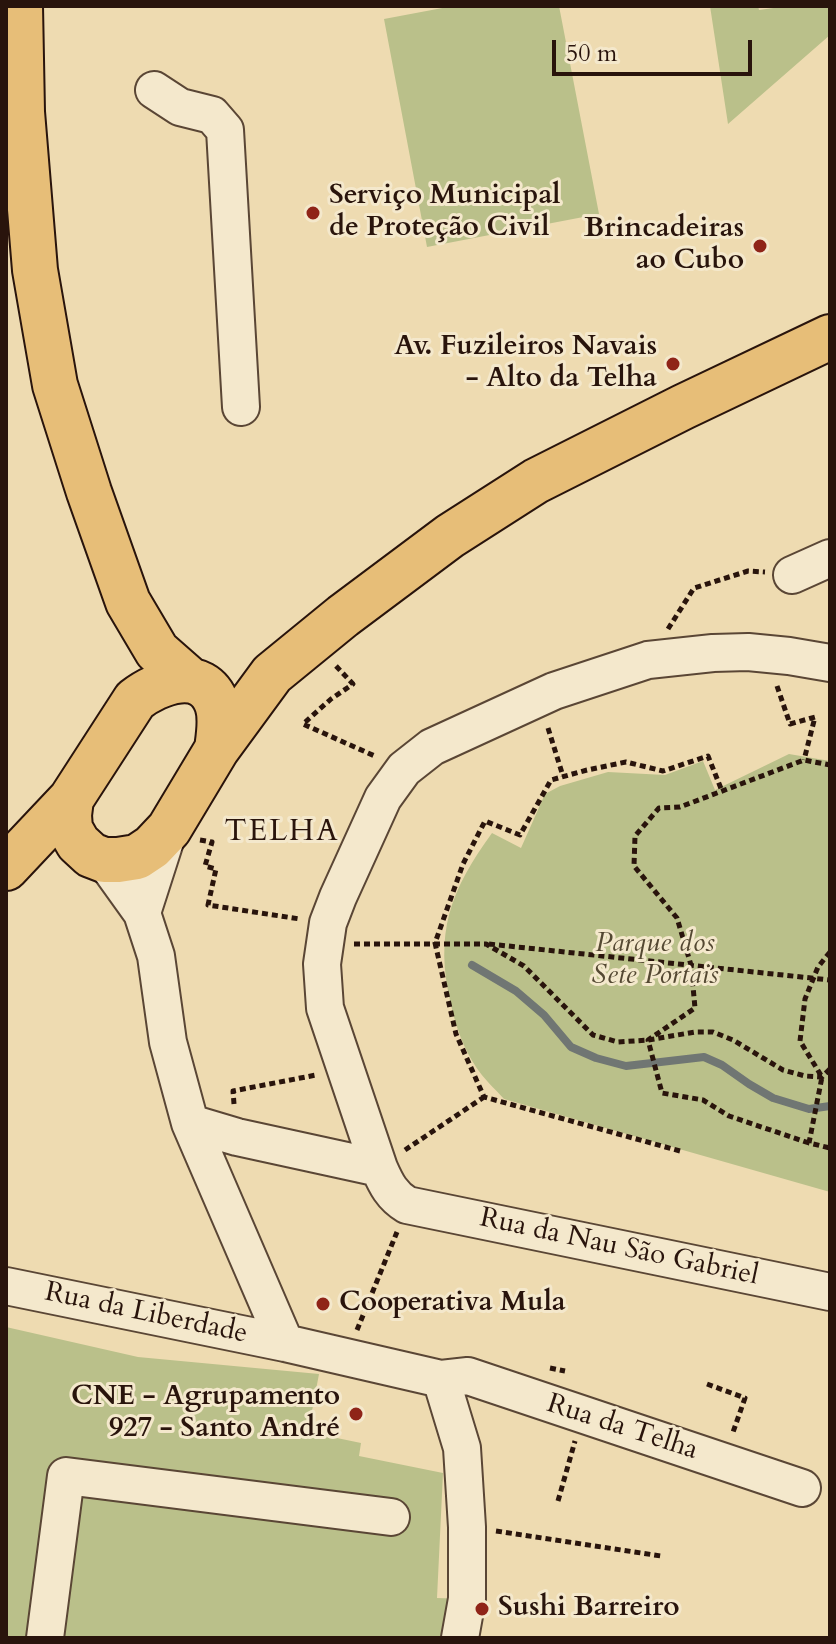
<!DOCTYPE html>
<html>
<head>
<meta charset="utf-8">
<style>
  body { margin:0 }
  #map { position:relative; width:836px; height:1644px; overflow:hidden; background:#eedbb1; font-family:Cardo,serif }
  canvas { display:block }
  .frame { position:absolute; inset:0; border:8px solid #29140c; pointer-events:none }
  .scale { position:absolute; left:552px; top:40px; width:200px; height:36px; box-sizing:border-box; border:4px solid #29140c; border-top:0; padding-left:10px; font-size:24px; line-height:28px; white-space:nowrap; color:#29140c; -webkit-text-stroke:6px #f4e8cc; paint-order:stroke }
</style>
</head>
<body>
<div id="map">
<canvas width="836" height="1644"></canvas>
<div class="frame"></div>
<div class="scale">50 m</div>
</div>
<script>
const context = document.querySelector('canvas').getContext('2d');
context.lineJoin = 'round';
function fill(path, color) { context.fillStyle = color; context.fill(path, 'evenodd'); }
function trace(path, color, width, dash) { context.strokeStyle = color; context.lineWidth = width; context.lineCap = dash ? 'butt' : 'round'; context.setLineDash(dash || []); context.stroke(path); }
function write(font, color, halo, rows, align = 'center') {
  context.font = font + ' Cardo,serif'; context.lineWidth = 6; context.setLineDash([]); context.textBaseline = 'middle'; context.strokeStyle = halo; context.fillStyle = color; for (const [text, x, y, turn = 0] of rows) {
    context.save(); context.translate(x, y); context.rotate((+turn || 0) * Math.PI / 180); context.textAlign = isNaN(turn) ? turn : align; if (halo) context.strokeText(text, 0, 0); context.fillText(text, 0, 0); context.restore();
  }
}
fill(new Path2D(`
  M 453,6 L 559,6 L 599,214 L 427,247 L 384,19 Z
  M 710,6 L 758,6 L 759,10 L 788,6 L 830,6 L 830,35 L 728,124 Z
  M 789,754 L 830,761 L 830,1192 L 504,1099 C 495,1089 483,1078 476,1067 C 463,1047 456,1027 451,1005 C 434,933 450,891 492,833 L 521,848 L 545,794 L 560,786 L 608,772 L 665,775 L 703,761 L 715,790 Z
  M 6,1327 L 138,1357 L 319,1374 L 308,1432 L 361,1443 L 359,1456 L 443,1473 L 437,1598 L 467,1599 L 460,1638 L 6,1638 Z`), '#bac08a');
trace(new Path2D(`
  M 472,965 L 516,991 L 544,1015 L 571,1047 L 596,1058 L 626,1066 L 704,1057 L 722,1065 L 749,1084 L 773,1098 L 809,1109 L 830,1106`), '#707673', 8);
const minor = new Path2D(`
  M 154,90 L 180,107 L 212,115 L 225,130 L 241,407
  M 792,575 L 830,558
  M 830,663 L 789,656 L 748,652 L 713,653 L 648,660 L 554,691 L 432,747 L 404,769 L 383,798 L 338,897 L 328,923 L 322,964 L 325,1008 L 379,1168 C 386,1184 392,1196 407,1205 L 830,1292
  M 104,860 L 142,913 L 156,956 L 168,1042 L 190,1123 L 285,1343
  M 142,913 L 169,829
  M 190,1123 L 237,1137 L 379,1168
  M 6,1286 L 285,1343 L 441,1379 L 468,1376 L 802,1488
  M 441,1379 L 462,1448 L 467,1527 L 467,1599 L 460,1638
  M 45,1638 L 66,1476 L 391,1517`);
const major = new Path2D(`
  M 20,6 L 22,112 L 35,270 L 55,385 L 89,492 L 128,602 L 157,651 L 190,680
  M 217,749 C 219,734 222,718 217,704 C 203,665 158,682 135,700 L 71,799 L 69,815 L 70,829 L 78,843 L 91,855 L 104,860 L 118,860 L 137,857 L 152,847 L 169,829 L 217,749 L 272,674 L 343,616 L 450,536 L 536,481 L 683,407 L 830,337
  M 6,868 L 71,799`);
trace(minor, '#5a4635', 40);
trace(major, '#29140c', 48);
trace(new Path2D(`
  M 668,629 L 694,588 L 748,571 L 765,572
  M 336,666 L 353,684 L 331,699 L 303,724 L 377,757
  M 777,686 L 790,724 L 815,717 L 804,760
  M 548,728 L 563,776
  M 200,840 L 212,842 L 205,866 L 216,869 L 208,905 L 300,919
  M 354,944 L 486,944 L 524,966 L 593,1035 L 618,1042 L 648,1040 L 695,1032 L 713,1032 L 733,1040 L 783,1070 L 805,1076 L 822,1077 L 830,1069
  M 489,944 L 830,980
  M 830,952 L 818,967 L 805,999 L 800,1041 L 822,1077 L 809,1143 L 830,1148
  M 234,1104 L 233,1091 L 316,1075
  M 809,1143 L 729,1116 L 703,1100 L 662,1093 L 648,1040 L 695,1008 L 691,965 L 677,918 L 634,866 L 635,836 L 659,808 L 680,807 L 804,760 L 830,765
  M 405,1150 L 484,1097
  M 680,1151 L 484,1097 L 456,1034 L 435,943 L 463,864 L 485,821 L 520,835 L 551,780 L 587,770 L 626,762 L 663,771 L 708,756 L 722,791
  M 357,1330 L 397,1232
  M 550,1368 L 565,1371
  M 707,1384 L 745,1398 L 732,1435
  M 558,1501 L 575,1441
  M 496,1531 L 661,1556`), '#29140c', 5, [6, 4]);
trace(minor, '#f4e8cc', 36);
trace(major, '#e7be78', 44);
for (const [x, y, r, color] of [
  [313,213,8,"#8f2418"],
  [760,246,8,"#8f2418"],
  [673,364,8,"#8f2418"],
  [323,1304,8,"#8f2418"],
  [356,1414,8,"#8f2418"],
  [482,1609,8,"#8f2418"]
]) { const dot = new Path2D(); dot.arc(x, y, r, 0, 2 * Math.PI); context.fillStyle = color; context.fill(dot); trace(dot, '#f4e8cc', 3); }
write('bold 28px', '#29140c', '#f4e8cc', [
  ["Serviço Municipal",329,197],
  ["de Proteção Civil",329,229],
  ["Brincadeiras",744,230,"right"],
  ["ao Cubo",744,262,"right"],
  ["Av. Fuzileiros Navais",657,348,"right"],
  ["- Alto da Telha",657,380,"right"],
  ["Cooperativa Mula",339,1304],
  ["CNE - Agrupamento",340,1398,"right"],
  ["927 - Santo André",340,1430,"right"],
  ["Sushi Barreiro",498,1609]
], 'left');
write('italic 28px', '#544832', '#f4e8cc', [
  ["Parque dos",655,945],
  ["Sete Portais",655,977]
]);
write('28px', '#29140c', '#f4e8cc', [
  ["Rua da Nau São Gabriel",619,1248,12],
  ["Rua da Liberdade",146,1314,12],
  ["Rua da Telha",622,1428,18]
]);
context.letterSpacing = '2px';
write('30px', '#29140c', '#f4e8cc', [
  ["TELHA",282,833]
]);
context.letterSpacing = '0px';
</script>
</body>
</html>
